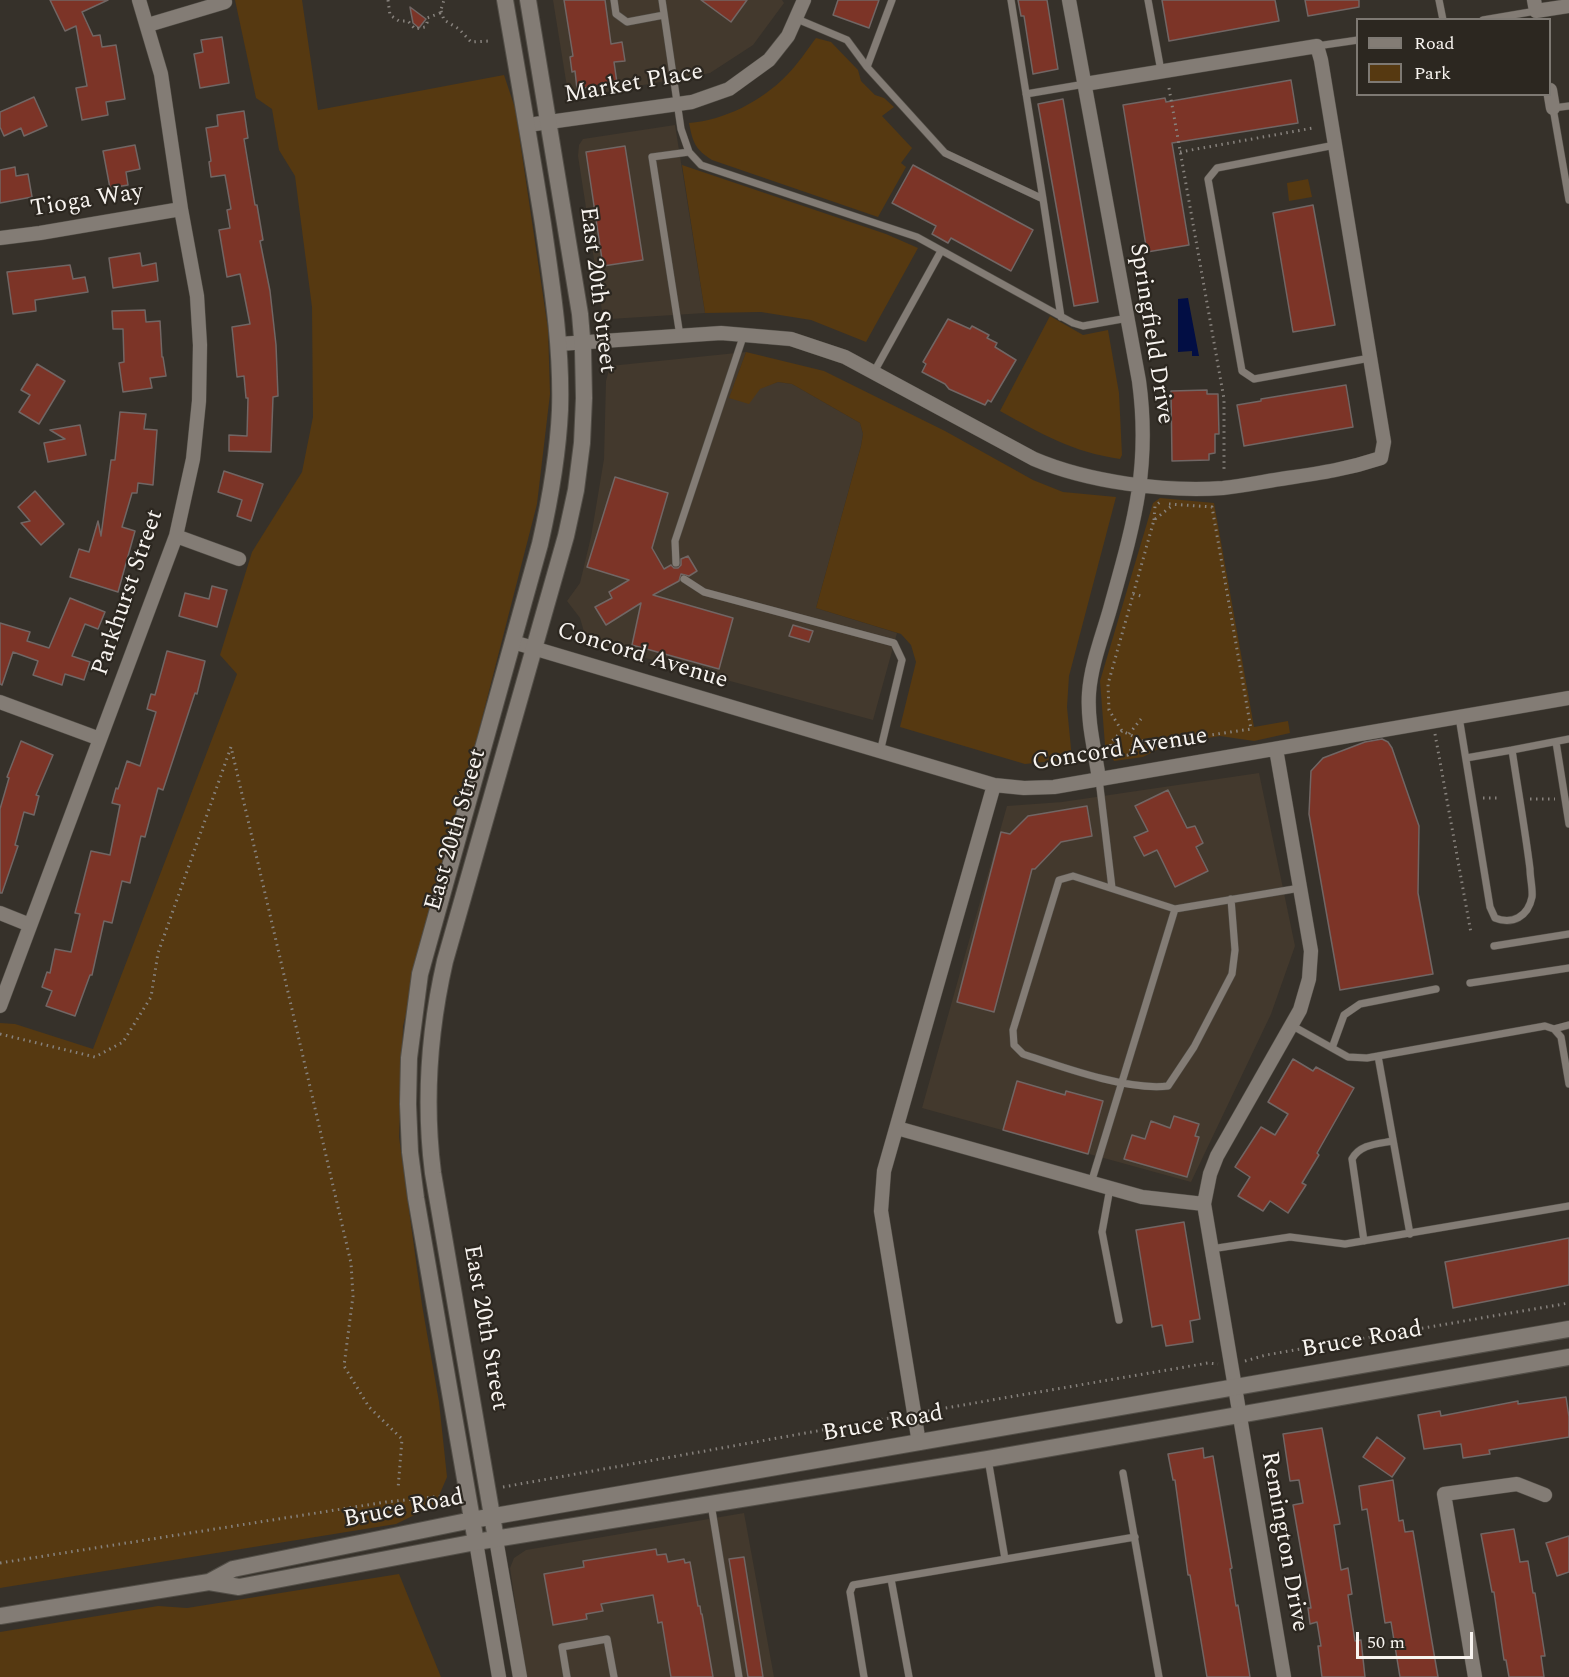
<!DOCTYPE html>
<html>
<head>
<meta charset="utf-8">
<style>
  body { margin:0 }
  #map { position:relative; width:1569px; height:1677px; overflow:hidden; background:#36312a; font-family:Spectral,serif }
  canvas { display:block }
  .legend { position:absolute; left:1356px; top:18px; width:195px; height:78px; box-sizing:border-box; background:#2c2720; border:2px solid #7e7973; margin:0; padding:8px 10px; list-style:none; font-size:18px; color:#f8f4f0 }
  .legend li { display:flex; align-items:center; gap:12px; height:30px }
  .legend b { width:30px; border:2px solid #7e7973 }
  .scale { position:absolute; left:1356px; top:1632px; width:117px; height:27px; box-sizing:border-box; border:3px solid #f8f4f0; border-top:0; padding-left:8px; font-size:18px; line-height:21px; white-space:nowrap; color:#f8f4f0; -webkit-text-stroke:4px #2c2720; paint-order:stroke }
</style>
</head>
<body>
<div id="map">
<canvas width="1569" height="1677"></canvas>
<ul class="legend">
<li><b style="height:8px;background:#837c75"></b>Road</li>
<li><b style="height:16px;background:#563911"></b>Park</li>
</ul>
<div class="scale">50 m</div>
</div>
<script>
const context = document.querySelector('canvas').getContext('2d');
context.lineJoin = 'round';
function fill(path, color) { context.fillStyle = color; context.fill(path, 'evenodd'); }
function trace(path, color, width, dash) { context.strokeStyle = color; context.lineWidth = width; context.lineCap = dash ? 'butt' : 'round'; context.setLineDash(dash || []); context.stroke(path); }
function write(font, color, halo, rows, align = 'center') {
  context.font = font + ' Spectral,serif'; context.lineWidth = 4.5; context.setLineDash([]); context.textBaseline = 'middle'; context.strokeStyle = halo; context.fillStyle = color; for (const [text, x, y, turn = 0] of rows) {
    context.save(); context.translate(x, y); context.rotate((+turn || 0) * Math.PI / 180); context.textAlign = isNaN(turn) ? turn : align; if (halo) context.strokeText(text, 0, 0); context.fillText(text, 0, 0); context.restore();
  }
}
fill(new Path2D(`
  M 553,0 L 782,0 L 784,3 L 753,45 L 710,73 L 577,97 L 569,93 L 567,87 Z
  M 675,125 L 705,313 L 610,319 L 602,311 L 578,156 L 579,145 L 583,139 Z
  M 746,352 L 730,397 L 778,382 L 792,384 L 860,423 L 863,434 L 861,446 L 816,608 L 897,633 L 873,720 L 587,642 L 580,618 L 567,601 L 580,583 L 591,537 L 604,459 L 606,381 L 610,366 Z
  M 1259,773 L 1295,946 L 1271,1014 L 1191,1182 L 922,1108 L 1007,806 L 1062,802 Z
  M 744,1513 L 774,1677 L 526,1677 L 510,1568 L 514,1558 L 526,1550 Z`), '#43392d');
fill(new Path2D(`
  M 235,0 L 302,0 L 318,110 L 504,75 L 515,108 L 548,329 L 550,394 L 537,504 L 403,1026 L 399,1137 L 422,1305 L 439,1402 L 447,1477 L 435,1505 L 396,1524 L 0,1588 L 0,1023 L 15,1024 L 93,1049 L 237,674 L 220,655 L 252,552 L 302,472 L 313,417 L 312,307 L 295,176 L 279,150 L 272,109 L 256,98 Z
  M 816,38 L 831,42 L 858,70 L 861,81 L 875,95 L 884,98 L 894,107 L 882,116 L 912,148 L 901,163 L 906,167 L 878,217 L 712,160 C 695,149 693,143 689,123 C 725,120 762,101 787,75 C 798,64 807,50 816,38 Z
  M 682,165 L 886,234 L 918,248 L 866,342 L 811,320 L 761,312 L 705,313 Z
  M 1308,179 L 1312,197 L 1289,201 L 1287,183 Z
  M 1050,316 L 1083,335 L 1108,330 L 1119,393 L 1122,455 L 1120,459 C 1072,452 1042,434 1000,411 Z
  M 746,352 L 824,371 L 945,431 L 1033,480 L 1063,492 L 1116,497 L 1069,676 L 1067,707 L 1072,759 L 1025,764 L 900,727 L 916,662 L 911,645 L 901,634 L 816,608 L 861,446 L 863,434 L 860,423 L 792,384 L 778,382 L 760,389 L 749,404 L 729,398 Z
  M 1160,498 L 1214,503 L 1254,727 L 1288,721 L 1290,733 L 1254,741 L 1220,736 L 1166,745 L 1143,757 L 1114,761 L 1105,745 L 1100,681 L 1153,503 Z
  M 399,1574 L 441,1677 L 0,1677 L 0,1632 L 158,1606 L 187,1608 Z`), '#563911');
fill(new Path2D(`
  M 1188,298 L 1199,356 L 1192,356 L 1192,351 L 1178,352 L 1178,299 Z`), '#020e44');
const building = new Path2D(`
  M 50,0 L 108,0 L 82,12 L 93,36 L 100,35 L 102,47 L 116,45 L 125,99 L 106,102 L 108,115 L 82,120 L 76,88 L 87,86 L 76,26 L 65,31 Z
  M 564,0 L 605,0 L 611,44 L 622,42 L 625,61 L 614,62 L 617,83 L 577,89 L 575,71 L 572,72 L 570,57 L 573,56 Z
  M 701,0 L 747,0 L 731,22 Z
  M 838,0 L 879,0 L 869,28 L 833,15 Z
  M 1018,0 L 1047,0 L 1058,69 L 1033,74 L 1024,16 L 1021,16 Z
  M 1162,0 L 1275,0 L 1279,21 L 1169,41 Z
  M 1305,0 L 1359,0 L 1359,7 L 1308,16 Z
  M 410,7 L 426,19 L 419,28 L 413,23 Z
  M 222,37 L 229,83 L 200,88 L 194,54 L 203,52 L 201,40 Z
  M 1291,80 L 1298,123 L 1172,143 L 1189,245 L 1147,252 L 1123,105 L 1165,98 L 1166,102 Z
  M 34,97 L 47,126 L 24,136 L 21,128 L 4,136 L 0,127 L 0,112 Z
  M 1063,99 L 1098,302 L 1074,306 L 1038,104 Z
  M 244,111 L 248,138 L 244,139 L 255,205 L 257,205 L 263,240 L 260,241 L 270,291 L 276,345 L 278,396 L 273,397 L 271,452 L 229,451 L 229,435 L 247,436 L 248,398 L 246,398 L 244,376 L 237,377 L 232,327 L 250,324 L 240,274 L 227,277 L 219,230 L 230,228 L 227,210 L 231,209 L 225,175 L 211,177 L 209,162 L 211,161 L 206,128 L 218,126 L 217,115 Z
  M 135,145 L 140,169 L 126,172 L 128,185 L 110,188 L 103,151 Z
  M 625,146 L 643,260 L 603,266 L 586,152 Z
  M 913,165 L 1033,230 L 1011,271 L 951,238 L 948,243 L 932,234 L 936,226 L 892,203 Z
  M 15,167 L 16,176 L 28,174 L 32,197 L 0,203 L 0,170 Z
  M 1313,205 L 1335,325 L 1293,332 L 1273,213 Z
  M 140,253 L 142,266 L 156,263 L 158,281 L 113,288 L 109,258 Z
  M 70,265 L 73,279 L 85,277 L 88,292 L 35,300 L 36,311 L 13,314 L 7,272 Z
  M 145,310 L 146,322 L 160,321 L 162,357 L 163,357 L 166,376 L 150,378 L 152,388 L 123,392 L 119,363 L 124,362 L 123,329 L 113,329 L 112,311 Z
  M 948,319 L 970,329 L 972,326 L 989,335 L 987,338 L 997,343 L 995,347 L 1016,360 L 991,402 L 988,400 L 985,405 L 949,389 L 945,384 L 922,372 L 926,364 L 923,362 Z
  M 37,364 L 65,381 L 39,424 L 19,412 L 30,395 L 21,390 Z
  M 1346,385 L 1353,427 L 1244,446 L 1237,405 L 1261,401 L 1261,399 Z
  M 1207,390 L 1207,394 L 1218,394 L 1219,434 L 1215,434 L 1215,453 L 1209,454 L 1209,460 L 1172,461 L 1171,391 Z
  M 120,412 L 146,414 L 144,429 L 157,430 L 153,485 L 138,483 L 137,493 L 132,493 L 122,527 L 135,531 L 118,592 L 70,577 L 79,549 L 89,552 L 98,521 L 101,536 L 111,460 L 115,460 Z
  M 80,425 L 86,455 L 48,462 L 44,443 L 65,439 L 50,430 Z
  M 224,471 L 263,484 L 251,521 L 237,516 L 242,500 L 218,492 Z
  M 615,477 L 668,493 L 652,548 L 664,569 L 671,565 L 674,568 L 678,568 L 681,565 L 681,559 L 688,556 L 697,571 L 689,576 L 681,574 L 679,581 L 653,595 L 733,618 L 719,669 L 632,645 L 641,603 L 606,625 L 595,607 L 612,598 L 609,592 L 629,580 L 587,567 Z
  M 35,491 L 64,524 L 41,545 L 21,523 L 30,521 L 18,507 Z
  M 212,586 L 227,590 L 217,627 L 179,616 L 185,593 L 209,599 Z
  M 70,598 L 105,612 L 98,629 L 85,624 L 72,656 L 90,662 L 84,680 L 65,674 L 62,685 L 33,675 L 38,661 L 13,652 L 2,685 L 0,684 L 0,623 L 30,632 L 27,641 L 49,648 Z
  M 793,625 L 813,631 L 809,642 L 789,636 Z
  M 167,651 L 205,661 L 197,694 L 195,693 L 163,790 L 158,788 L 145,837 L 141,836 L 130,883 L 122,881 L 112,923 L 104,921 L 92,975 L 90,975 L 75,1016 L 46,1006 L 52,991 L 42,987 L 47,972 L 50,973 L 55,949 L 71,952 L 80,914 L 75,913 L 91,851 L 110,855 L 120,805 L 112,803 L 116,788 L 118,789 L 127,761 L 140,766 L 156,712 L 147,709 L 151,694 L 155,695 Z
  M 1382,739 L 1388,742 L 1392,748 L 1419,826 L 1418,893 L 1433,974 L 1340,990 L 1309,814 L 1311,771 L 1323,758 L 1365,742 Z
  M 21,741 L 53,755 L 36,795 L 39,796 L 34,815 L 24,812 L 15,845 L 18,846 L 2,893 L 0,893 L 0,809 L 9,778 L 7,777 Z
  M 1168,790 L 1187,828 L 1195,826 L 1203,843 L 1196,847 L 1208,871 L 1175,887 L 1157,850 L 1144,856 L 1134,837 L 1148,831 L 1135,806 Z
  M 1087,806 L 1092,836 L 1061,842 L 1035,869 L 1032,869 L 994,1012 L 957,1002 L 1001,832 L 1010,834 L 1028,816 Z
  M 1293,1059 L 1313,1071 L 1316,1067 L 1354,1088 L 1317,1153 L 1319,1155 L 1302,1183 L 1306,1185 L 1288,1213 L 1270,1201 L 1263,1211 L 1238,1196 L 1250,1177 L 1235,1167 L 1261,1127 L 1275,1135 L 1288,1114 L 1268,1102 Z
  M 1017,1081 L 1065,1095 L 1066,1091 L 1103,1101 L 1088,1154 L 1003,1130 Z
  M 1174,1116 L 1199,1124 L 1195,1136 L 1199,1137 L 1187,1177 L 1124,1159 L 1132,1135 L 1145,1139 L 1151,1121 L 1170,1128 Z
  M 1184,1222 L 1200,1319 L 1190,1321 L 1193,1342 L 1166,1346 L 1162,1325 L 1152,1327 L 1136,1230 Z
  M 1569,1238 L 1569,1285 L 1453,1308 L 1445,1262 Z
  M 1566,1397 L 1569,1417 L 1569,1437 L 1489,1450 L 1490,1454 L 1463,1458 L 1461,1444 L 1424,1449 L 1418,1415 L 1440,1411 L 1441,1416 L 1518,1401 L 1518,1404 Z
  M 1322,1428 L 1340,1524 L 1334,1525 L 1341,1570 L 1348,1568 L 1352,1594 L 1348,1595 L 1355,1641 L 1361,1640 L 1365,1677 L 1322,1677 L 1318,1646 L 1321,1646 L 1317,1622 L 1310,1624 L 1308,1608 L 1311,1608 L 1293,1505 L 1303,1503 L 1299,1480 L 1290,1481 L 1283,1434 Z
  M 1377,1437 L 1405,1458 L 1392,1477 L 1363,1457 Z
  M 1203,1448 L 1204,1458 L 1213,1456 L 1232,1568 L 1230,1569 L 1236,1606 L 1238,1605 L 1250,1677 L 1207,1677 L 1190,1575 L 1188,1575 L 1175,1480 L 1173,1480 L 1168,1454 Z
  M 1393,1480 L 1399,1521 L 1403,1520 L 1405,1532 L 1413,1531 L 1438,1677 L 1400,1677 L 1391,1622 L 1385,1623 L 1367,1509 L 1362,1510 L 1359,1486 Z
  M 1514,1529 L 1520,1562 L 1528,1561 L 1533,1593 L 1535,1593 L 1545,1656 L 1541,1656 L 1544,1677 L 1509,1677 L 1506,1660 L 1504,1660 L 1494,1592 L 1492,1592 L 1481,1534 Z
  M 1569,1536 L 1569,1572 L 1557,1576 L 1546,1543 Z
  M 656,1549 L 657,1555 L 666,1554 L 668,1562 L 684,1559 L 685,1563 L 690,1562 L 698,1606 L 700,1606 L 701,1614 L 702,1614 L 713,1677 L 671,1677 L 662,1622 L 658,1623 L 653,1595 L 601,1604 L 603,1611 L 586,1614 L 587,1619 L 553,1625 L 544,1574 L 584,1567 L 583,1561 Z
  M 744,1557 L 763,1677 L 748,1677 L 729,1559 Z`);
fill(building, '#7c3427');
trace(building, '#716664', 1.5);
const service = new Path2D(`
  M 614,0 L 616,14 L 627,22 L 664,15
  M 662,0 L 681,129 L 689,152 L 701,165 L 917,237 L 1073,323 L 1083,326 L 1128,318
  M 1011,0 L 1043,199
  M 1148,0 L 1161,71
  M 1439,0 L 1443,20
  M 797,19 L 847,40 L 867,67 L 892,0
  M 1483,20 L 1536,11
  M 1317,46 L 1358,40
  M 867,67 L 945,153 L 1043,199 L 1061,317
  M 1026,94 L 1085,84
  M 1569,106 L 1553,108 L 1569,200
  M 1335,145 L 1217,168 L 1208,179 L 1242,371 L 1254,379 L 1370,358
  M 680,336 L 652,157 L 689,152
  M 874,372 L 941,251
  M 676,563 L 675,541 L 744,334
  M 684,579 L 704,592 L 894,643 L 902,660 L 880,752
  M 1459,717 L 1490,907 L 1495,918 C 1512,925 1528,917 1532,897 C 1533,889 1530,878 1530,869 C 1525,829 1518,790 1512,750 L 1466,758
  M 1556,742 L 1569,824
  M 1512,750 L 1569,739
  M 1099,779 L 1112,888
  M 1231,899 L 1235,950 L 1232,974 L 1194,1047 L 1168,1086 C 1128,1091 1062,1067 1023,1054 L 1014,1045 L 1013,1030 L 1059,880 L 1073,876 L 1175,909 L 1300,888
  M 1494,946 L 1569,934
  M 1470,983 L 1569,968
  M 1291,1025 L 1348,1057 L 1367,1058 L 1545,1026 L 1554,1029 L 1561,1037 L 1569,1084
  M 1554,1029 L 1569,1025
  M 1332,1048 L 1344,1015 L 1360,1004 L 1436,989
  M 1378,1056 L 1410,1234
  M 1091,1183 L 1175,909
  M 1110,1188 L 1102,1232 L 1119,1320
  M 1364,1241 L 1352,1159 C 1360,1144 1378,1144 1393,1141
  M 1211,1249 L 1290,1237 L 1345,1244 L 1569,1206
  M 988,1459 L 1005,1559
  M 1123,1473 L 1159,1677
  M 711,1504 L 739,1677
  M 891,1579 L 909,1677
  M 567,1677 L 562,1647 L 607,1639 L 614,1677
  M 864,1677 L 850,1592 L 853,1585 L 1135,1537`);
const minor = new Path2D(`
  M 1069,0 L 1139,381 C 1151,469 1133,526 1110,609 C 1102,637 1091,665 1089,693 C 1087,722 1095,751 1099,779
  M 1534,0 L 1536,11 L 1569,6
  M 148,25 L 225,2
  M 1550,90 L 1553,108
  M 535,124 L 692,102 L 729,89 L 769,60 L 788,36 L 804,0
  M 0,238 L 40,233 L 181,209
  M 559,344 L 721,333 L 791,339 L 845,357 L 1034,459 C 1088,482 1164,492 1223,488 C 1244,486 1266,481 1287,478 C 1321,473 1348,469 1381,458 L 1384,442 L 1321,60 L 1317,46 L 1085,84
  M 176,536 L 239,559
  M 513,642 L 994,785 L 1024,788 L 1054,787 L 1569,698
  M 0,702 L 100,739
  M 1276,749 L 1311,951 L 1309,979 L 1300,1010 L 1217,1156 L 1210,1174 L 1204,1204 L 1284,1677
  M 0,913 L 30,925
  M 0,1006 L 176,536 L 193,459 L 199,401 L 200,345 L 197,296 L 181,209 L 161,74 L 139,0
  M 897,1128 L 1142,1197 L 1204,1204
  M 919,1443 L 881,1211 L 884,1171 L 994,785
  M 496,1539 L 520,1677
  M 476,1542 L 499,1677
  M 1475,1677 L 1444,1494 L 1517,1484 L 1545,1495`);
const tertiary = new Path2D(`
  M 496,1539 L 433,1173 C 424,1102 429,1031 445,961 L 566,536 L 576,490 L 582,443 L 584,398 L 583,350 L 580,314 L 528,0
  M 476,1542 L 416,1198 L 410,1152 L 408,1104 L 409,1058 L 420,974 L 540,544 C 550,500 558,455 560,410 C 562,347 552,286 543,224 C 531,149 518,75 505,0
  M 209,1582 L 233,1569 L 472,1520 L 1569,1329
  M 0,1616 L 209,1582 L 239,1587 L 476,1542 L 988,1459 L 1569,1357`);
trace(service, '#524e47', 8);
trace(minor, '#524e47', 15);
trace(tertiary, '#524e47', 18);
trace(new Path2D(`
  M 388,0 L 390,15 L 399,21 L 408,21 L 415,29 L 425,27 L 427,23 L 427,18 L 440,13 L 444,0
  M 441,11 L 444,20 L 459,29 L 471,42 L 490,41
  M 1169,88 L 1224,399 L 1224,470
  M 1180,152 L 1313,128
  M 1169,504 L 1212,507 L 1251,729 L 1150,744 L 1122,731 L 1109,710 L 1108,684 L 1154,520 L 1173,505
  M 1154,520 L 1155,506 L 1160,502
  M 1133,594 L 1141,596
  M 1122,731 L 1110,743 L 1112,752 L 1119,756 L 1128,755 L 1136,739
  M 1129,734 L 1141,719
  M 1435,734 L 1471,933
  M 1483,798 L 1498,798
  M 1530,799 L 1555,799
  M 0,1034 L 95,1057 L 123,1042 L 151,997 L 158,953 L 231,747 L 351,1263 L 353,1296 L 344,1366 L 369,1407 L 402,1439 L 398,1489
  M 1245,1361 L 1266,1355 L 1569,1303
  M 928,1411 L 1208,1363 L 1218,1364
  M 503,1487 L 901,1416
  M 0,1563 L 386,1502 L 452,1495`), '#87827d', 3, [1.5, 4.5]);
trace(service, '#837c75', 7);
trace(minor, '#837c75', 14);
trace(tertiary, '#837c75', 16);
write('24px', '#f8f4f0', '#2c2720', [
  ["Market Place",634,85,-10],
  ["Tioga Way",87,202,-9],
  ["East 20th Street",596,290,83],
  ["Springfield Drive",1150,334,81],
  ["Parkhurst Street",129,593,-71],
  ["Concord Avenue",642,657,17],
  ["Concord Avenue",1120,751,-9],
  ["East 20th Street",457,830,-74],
  ["East 20th Street",484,1328,80],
  ["Bruce Road",1362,1341,-10],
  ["Bruce Road",883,1425,-10],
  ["Bruce Road",404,1510,-11],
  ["Remington Drive",1283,1542,80]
]);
</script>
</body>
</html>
